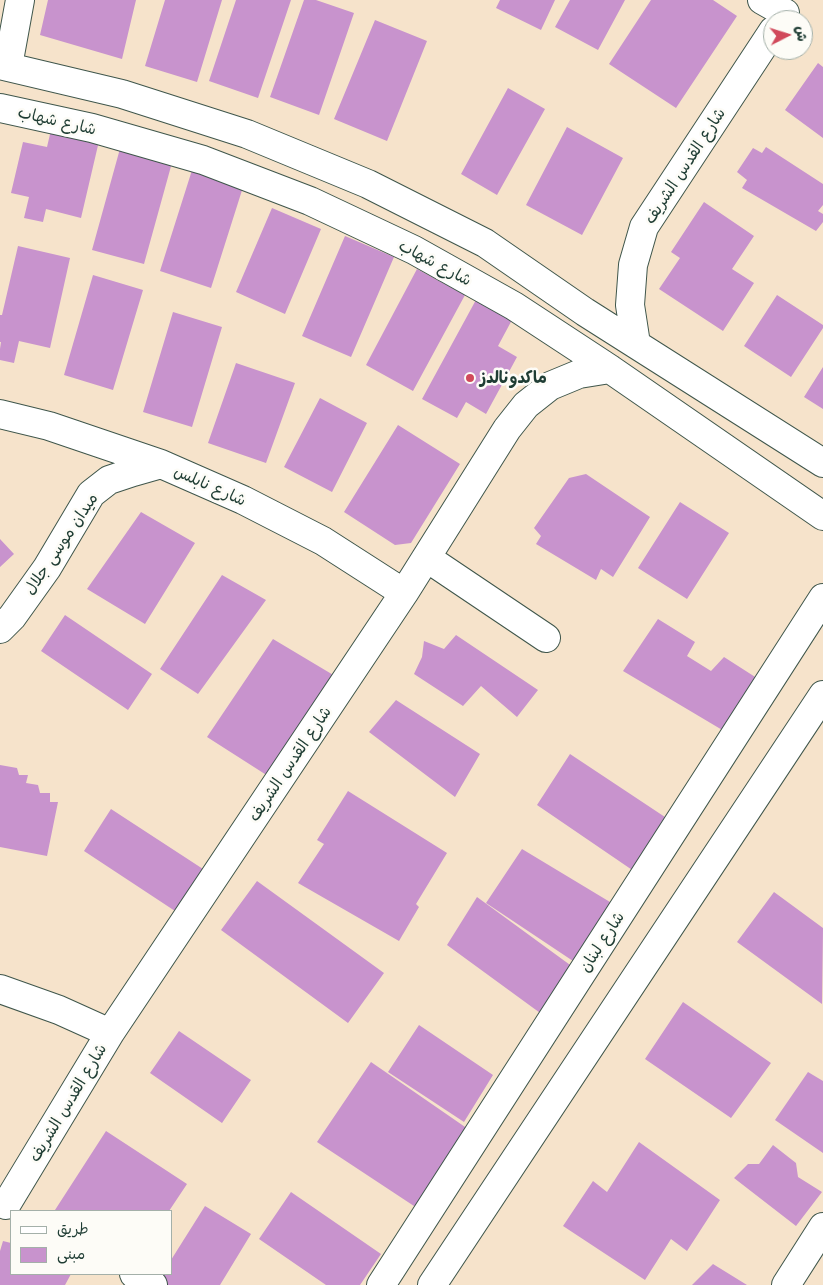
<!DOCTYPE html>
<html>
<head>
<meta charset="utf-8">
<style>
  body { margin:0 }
  #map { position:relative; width:823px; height:1285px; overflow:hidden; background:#f6e3cb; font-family:Mali,"Playpen Sans Arabic",sans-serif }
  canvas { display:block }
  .legend { position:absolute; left:10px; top:1210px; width:162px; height:65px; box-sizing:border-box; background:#fdfcf7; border:1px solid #a4b0a9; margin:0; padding:6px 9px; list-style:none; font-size:15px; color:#1f3d34 }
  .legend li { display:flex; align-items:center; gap:10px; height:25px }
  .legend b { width:25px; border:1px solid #a4b0a9 }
  .north { position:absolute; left:763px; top:10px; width:50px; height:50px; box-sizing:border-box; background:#fdfcf7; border:1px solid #a4b0a9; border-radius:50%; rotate:85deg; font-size:14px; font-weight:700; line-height:20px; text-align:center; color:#1f3d34 }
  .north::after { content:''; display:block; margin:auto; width:18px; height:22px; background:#d1495b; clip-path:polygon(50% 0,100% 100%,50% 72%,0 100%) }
</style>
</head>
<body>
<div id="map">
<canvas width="823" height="1285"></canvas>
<ul class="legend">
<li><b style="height:6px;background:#fff"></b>طريق</li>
<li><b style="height:14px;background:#c893cd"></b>مبنى</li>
</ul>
<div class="north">ش</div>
</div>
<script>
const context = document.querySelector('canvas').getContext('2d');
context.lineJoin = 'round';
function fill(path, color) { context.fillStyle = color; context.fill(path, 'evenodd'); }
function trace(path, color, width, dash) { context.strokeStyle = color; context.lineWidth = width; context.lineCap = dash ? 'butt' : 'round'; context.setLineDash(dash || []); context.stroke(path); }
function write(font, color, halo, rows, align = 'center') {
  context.font = font + ' Mali,"Playpen Sans Arabic",sans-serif'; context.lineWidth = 5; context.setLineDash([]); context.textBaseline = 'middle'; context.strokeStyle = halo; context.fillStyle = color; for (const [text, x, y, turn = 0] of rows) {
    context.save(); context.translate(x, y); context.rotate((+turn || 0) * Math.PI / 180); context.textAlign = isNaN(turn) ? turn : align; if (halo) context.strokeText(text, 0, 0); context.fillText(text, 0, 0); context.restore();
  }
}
fill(new Path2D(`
  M 48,0 L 136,0 L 122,59 L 40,35 Z
  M 165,0 L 222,0 L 197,82 L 145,66 Z
  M 236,0 L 291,0 L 258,98 L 209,81 Z
  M 304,0 L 316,0 L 354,13 L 319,115 L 270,97 Z
  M 500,0 L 555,0 L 541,30 L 496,8 Z
  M 570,0 L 625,0 L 598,50 L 555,27 Z
  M 651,0 L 713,0 L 737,16 L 676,108 L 609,64 Z
  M 375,20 L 427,41 L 387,141 L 334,119 Z
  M 818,63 L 823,67 L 823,138 L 785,110 Z
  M 508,88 L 545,109 L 497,195 L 461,174 Z
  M 567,127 L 623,158 L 582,235 L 526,205 Z
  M 51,130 L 99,141 L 81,218 L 46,209 L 43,222 L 24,218 L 29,197 L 11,193 L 23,142 L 47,147 Z
  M 121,145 L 173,159 L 144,264 L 92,250 Z
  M 766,147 L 823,184 L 823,205 L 818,211 L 823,214 L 823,222 L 816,231 L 742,188 L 747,180 L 737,172 L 753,148 L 762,153 Z
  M 193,167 L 244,184 L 211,288 L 160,271 Z
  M 704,202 L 754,236 L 732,269 L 754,283 L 723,331 L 659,289 L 680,258 L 671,252 Z
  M 272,208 L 321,229 L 285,314 L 236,292 Z
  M 345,236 L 394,257 L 351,357 L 302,336 Z
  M 18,246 L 70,258 L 50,348 L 19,341 L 14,363 L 0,360 L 0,349 L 1,342 L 0,342 L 0,315 L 2,315 Z
  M 417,269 L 465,295 L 413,391 L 366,365 Z
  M 93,275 L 143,290 L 113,390 L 64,375 Z
  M 777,295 L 823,325 L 823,328 L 791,377 L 744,346 Z
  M 477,298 L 513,318 L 498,346 L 517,357 L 486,414 L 466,402 L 457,418 L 422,399 Z
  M 173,312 L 222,327 L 192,427 L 143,412 Z
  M 236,363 L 295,383 L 266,463 L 208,443 Z
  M 823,367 L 823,409 L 804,397 Z
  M 320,398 L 367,423 L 332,492 L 284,467 Z
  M 398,425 L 460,464 L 411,543 L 395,545 L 344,512 Z
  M 586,474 L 650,517 L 613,577 L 601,569 L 596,580 L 536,544 L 541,536 L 534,528 L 569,478 Z
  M 680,502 L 729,533 L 687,599 L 638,568 Z
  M 141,512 L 195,543 L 145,624 L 87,589 Z
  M 0,539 L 14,554 L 0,567 Z
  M 222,575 L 266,600 L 198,694 L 160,669 Z
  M 65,615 L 152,674 L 128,710 L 41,651 Z
  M 658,619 L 695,642 L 687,656 L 711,671 L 724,657 L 763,682 L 729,734 L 623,671 Z
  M 456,635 L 538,690 L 517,717 L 481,686 L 463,706 L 414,674 L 422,657 L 424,641 L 444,649 Z
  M 273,639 L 340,679 L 268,776 L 207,737 Z
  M 396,700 L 480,754 L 455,797 L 369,732 Z
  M 570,754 L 674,823 L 641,876 L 537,805 Z
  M 0,765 L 17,768 L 19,775 L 28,775 L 26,783 L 38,785 L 40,793 L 50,793 L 50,802 L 58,802 L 47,856 L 0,847 Z
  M 348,791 L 447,853 L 416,904 L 419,907 L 399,941 L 298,883 L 324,844 L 317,840 Z
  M 111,809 L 203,869 L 175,911 L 84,851 Z
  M 522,849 L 610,902 L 576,963 L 486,903 Z
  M 257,881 L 384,973 L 348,1023 L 221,930 Z
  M 774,892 L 823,928 L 822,1004 L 737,942 Z
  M 477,897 L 577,970 L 547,1018 L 447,945 Z
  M 683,1002 L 771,1063 L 731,1118 L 645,1059 Z
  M 419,1025 L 493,1075 L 464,1122 L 388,1072 Z
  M 179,1031 L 251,1080 L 222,1123 L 150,1073 Z
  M 371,1062 L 468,1129 L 417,1208 L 317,1142 Z
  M 808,1072 L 823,1081 L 823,1153 L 775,1120 Z
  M 106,1131 L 187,1184 L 169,1211 L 56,1211 L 55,1210 Z
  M 639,1142 L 720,1200 L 687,1251 L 671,1239 L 645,1280 L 563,1226 L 593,1181 L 607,1192 Z
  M 773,1145 L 796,1163 L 798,1177 L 822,1192 L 796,1226 L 734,1178 L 748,1164 L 759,1164 Z
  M 291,1192 L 381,1254 L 360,1285 L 326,1285 L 259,1239 Z
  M 205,1206 L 251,1234 L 220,1285 L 160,1285 L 157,1283 L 163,1274 L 171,1274 L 171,1260 Z
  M 3,1241 L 11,1243 L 11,1274 L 71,1274 L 65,1285 L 0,1285 L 0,1251 Z
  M 713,1264 L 747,1285 L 692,1285 Z`), '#c893cd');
const minor = new Path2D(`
  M 762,0 L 785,13
  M 0,65 L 122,94 L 247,134 L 368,184 L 485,243 L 585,312 L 823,463
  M 8,66 L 20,0
  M 0,108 L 92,128 L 203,160 L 310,201 L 414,250 L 514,306 L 610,369 L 823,516
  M 636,344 L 630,305 L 633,265 L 644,227 L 773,31
  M 0,414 L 49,426 L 161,464 L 243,500 L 323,541 L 404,593
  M 427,558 L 546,638
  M 0,629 L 12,617 L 47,568 L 91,494 L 109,480 L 133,472 L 161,464
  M 0,989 L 59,1010 L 110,1033
  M 6,1205 L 110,1033 L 404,593 L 507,429 L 526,405 L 550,386 L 579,374 L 610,369
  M 134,1274 L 153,1285
  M 381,1285 L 823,598
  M 432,1285 L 823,695
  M 786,1285 L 823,1227`);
trace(minor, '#3f564b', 30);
trace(minor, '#fff', 28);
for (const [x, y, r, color] of [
  [470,378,5,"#d1495b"]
]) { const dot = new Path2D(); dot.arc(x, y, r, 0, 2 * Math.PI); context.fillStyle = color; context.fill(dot); trace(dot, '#fdfcf7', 2); }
write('16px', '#1f3d34', '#fdfcf7', [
  ["شارع شهاب",57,121,13],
  ["شارع القدس الشريف",685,166,-57],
  ["شارع شهاب",435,263,28],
  ["شارع نابلس",210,486,24],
  ["ميدان موسى جلال",61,544,-56],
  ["شارع القدس الشريف",290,764,-56],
  ["شارع لبنان",602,942,-57],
  ["شارع القدس الشريف",68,1103,-59]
]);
write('bold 16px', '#1f3d34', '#fdfcf7', [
  ["ماكدونالدز",480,378]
], 'left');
</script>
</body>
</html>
